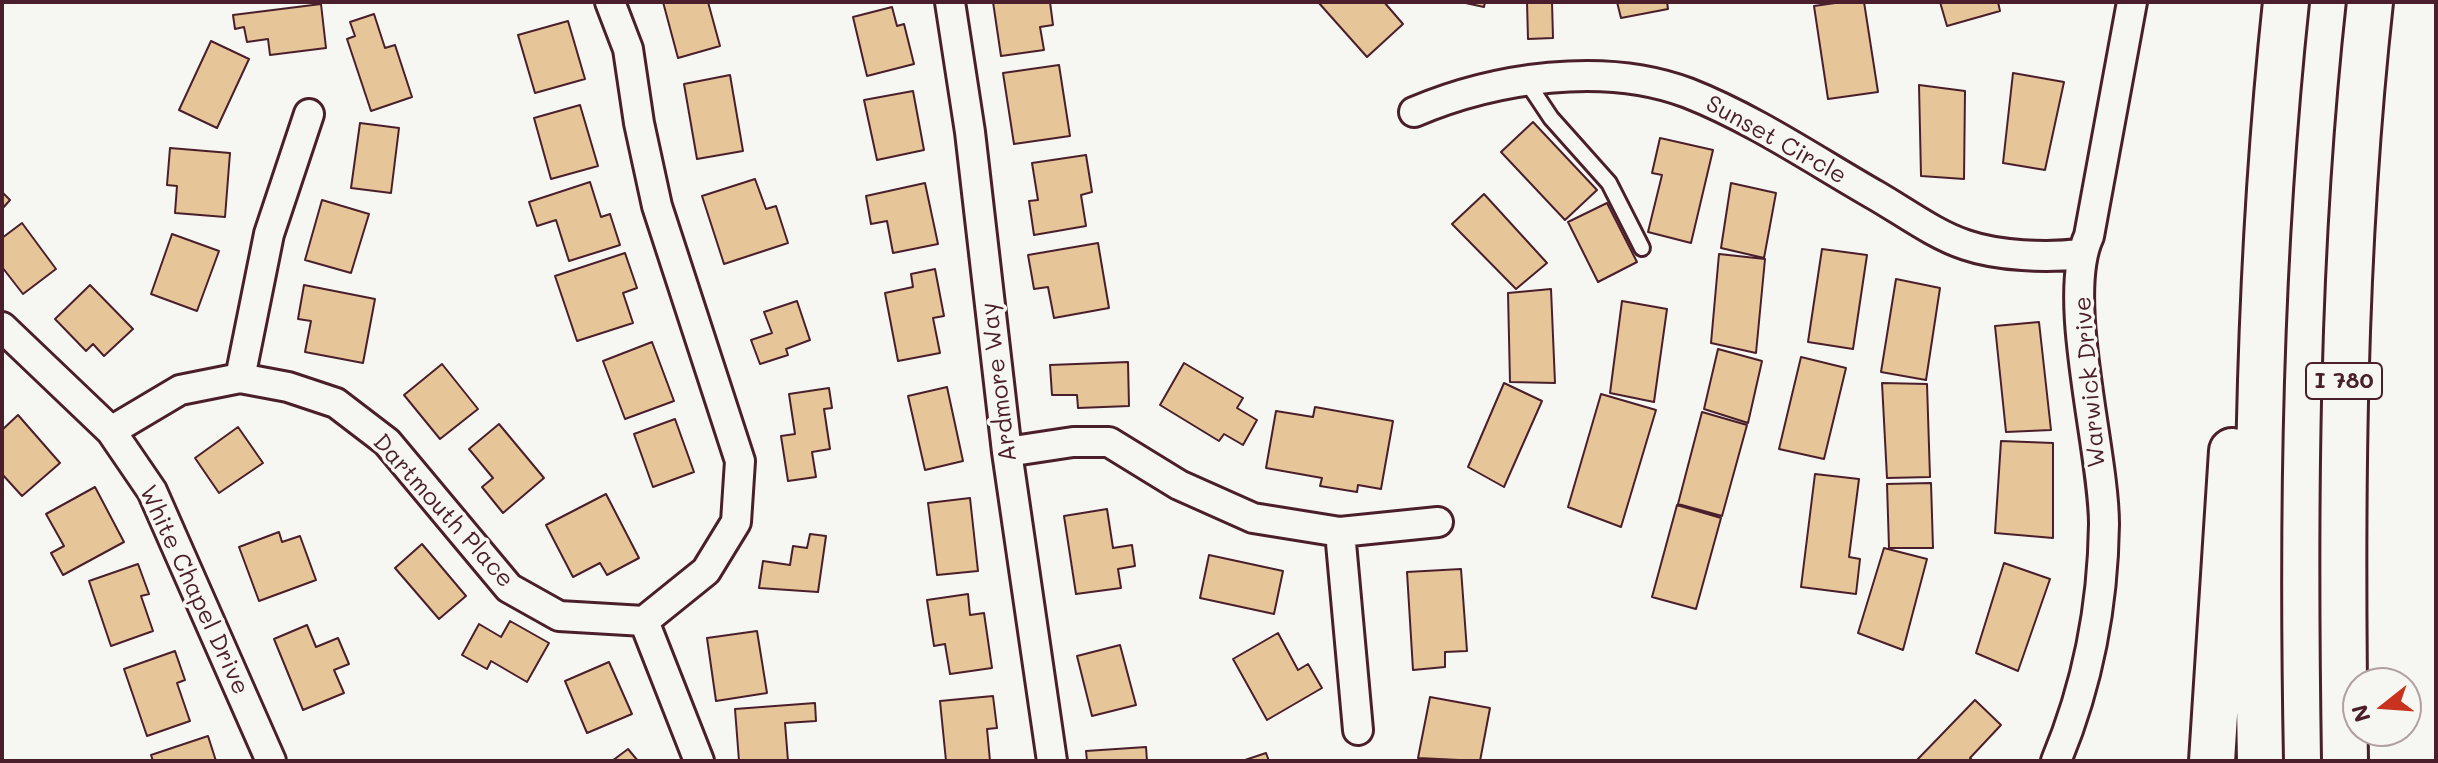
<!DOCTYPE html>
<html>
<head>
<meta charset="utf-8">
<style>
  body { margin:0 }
  #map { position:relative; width:2438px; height:763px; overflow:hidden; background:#f6f6f2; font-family:Mali,sans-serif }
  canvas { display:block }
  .frame { position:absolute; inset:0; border:4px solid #4a1f2b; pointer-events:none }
  .north { position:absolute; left:2342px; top:667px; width:80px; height:80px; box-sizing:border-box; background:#f6f6f2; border:2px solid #b1a0a2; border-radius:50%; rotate:253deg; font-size:22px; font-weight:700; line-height:32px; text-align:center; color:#4a1f2b }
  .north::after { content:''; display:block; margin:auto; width:28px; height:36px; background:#c8321e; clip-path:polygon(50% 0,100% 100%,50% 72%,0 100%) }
</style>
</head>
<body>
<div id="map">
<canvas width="2438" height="763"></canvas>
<div class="frame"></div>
<div class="north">N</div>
</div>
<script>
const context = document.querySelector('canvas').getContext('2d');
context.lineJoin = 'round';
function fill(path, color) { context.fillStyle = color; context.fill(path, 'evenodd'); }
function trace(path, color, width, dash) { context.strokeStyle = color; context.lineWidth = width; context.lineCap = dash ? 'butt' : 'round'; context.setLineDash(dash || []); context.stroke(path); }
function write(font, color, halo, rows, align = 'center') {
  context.font = font + ' Mali,sans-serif'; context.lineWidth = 7; context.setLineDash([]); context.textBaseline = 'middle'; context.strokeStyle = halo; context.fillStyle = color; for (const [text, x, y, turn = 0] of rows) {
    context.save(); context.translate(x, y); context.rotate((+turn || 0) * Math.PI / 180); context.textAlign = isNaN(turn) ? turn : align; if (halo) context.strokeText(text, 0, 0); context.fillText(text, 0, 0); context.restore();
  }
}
const building = new Path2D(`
  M 663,2 L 708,2 L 720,46 L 678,58 Z
  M 993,2 L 1050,2 L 1053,25 L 1040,27 L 1044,50 L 1001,56 Z
  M 1318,2 L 1384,2 L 1403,24 L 1367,57 Z
  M 1461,2 L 1485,2 L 1484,7 Z
  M 1527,2 L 1552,2 L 1553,38 L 1528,39 Z
  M 1617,2 L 1667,2 L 1668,9 L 1621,18 Z
  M 1842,2 L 1864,2 L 1878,92 L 1828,99 L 1814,6 Z
  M 1940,2 L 1998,2 L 2000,11 L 1947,26 Z
  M 321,4 L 326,48 L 270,55 L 268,39 L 247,42 L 244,27 L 235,29 L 233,15 Z
  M 892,7 L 897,26 L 904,24 L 914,64 L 867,76 L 853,17 Z
  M 374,14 L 385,48 L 395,45 L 412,97 L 371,111 L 347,39 L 355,36 L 350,22 Z
  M 568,21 L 585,79 L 535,93 L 518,35 Z
  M 211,41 L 249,59 L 217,128 L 179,110 Z
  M 1059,65 L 1070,136 L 1014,144 L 1003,73 Z
  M 2013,73 L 2064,82 L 2045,170 L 2003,163 Z
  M 730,75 L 743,151 L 697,159 L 684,84 Z
  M 1919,85 L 1965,91 L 1964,179 L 1921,176 Z
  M 913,91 L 924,150 L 877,160 L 864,100 Z
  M 580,105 L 598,166 L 551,179 L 534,118 Z
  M 1533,122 L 1597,190 L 1565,220 L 1501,152 Z
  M 360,123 L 399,128 L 391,193 L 351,188 Z
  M 1660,138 L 1713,150 L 1691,243 L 1648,232 L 1662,175 L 1652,173 Z
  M 170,148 L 230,153 L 225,217 L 175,213 L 177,186 L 167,185 Z
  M 1086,155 L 1092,192 L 1081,195 L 1086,226 L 1034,235 L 1029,201 L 1038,200 L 1032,163 Z
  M 755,179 L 766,209 L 776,206 L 788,243 L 724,264 L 702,196 Z
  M 590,182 L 601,217 L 610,214 L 620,245 L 569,261 L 556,220 L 537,226 L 529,202 Z
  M 925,183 L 938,244 L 893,253 L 887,221 L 871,224 L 866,196 Z
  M 1731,183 L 1776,193 L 1764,258 L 1721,248 Z
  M 2,192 L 10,200 L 2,209 Z
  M 1484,194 L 1547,263 L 1516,289 L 1452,224 Z
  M 322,200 L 369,214 L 351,273 L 305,260 Z
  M 1607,203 L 1637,262 L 1598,282 L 1568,222 Z
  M 22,223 L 56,269 L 23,294 L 2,267 L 2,238 Z
  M 172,234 L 219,251 L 197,311 L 151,294 Z
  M 1098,243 L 1109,308 L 1054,318 L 1048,287 L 1034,289 L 1028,255 Z
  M 1822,249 L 1867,255 L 1853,349 L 1808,342 Z
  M 625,253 L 637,288 L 623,293 L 633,323 L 577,341 L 555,276 Z
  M 1719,254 L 1765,259 L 1756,353 L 1711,343 Z
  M 935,269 L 944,316 L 933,318 L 940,353 L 898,361 L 885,293 L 913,287 L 911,274 Z
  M 1896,279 L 1940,288 L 1926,380 L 1881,372 Z
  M 90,285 L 133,329 L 104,356 L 93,344 L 86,351 L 55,319 Z
  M 304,285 L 375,299 L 363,363 L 305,352 L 311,321 L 298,319 Z
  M 1551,289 L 1555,383 L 1510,382 L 1508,293 Z
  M 797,301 L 810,340 L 786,349 L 788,355 L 760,364 L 751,340 L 772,333 L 764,312 Z
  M 1622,301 L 1667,309 L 1654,402 L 1610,393 Z
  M 2039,322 L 2051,430 L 2006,432 L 1995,326 Z
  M 652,342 L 674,401 L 625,419 L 603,361 Z
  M 1718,349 L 1762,361 L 1748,423 L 1704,409 Z
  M 1801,357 L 1846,368 L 1824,459 L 1779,449 Z
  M 1128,362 L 1129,406 L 1078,408 L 1077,395 L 1052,395 L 1050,365 Z
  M 1184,363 L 1243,398 L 1237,408 L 1257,420 L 1243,445 L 1224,434 L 1219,441 L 1160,405 Z
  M 442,364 L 478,409 L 440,439 L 404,395 Z
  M 1504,383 L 1542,401 L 1504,487 L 1468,467 Z
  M 1882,383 L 1927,384 L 1930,477 L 1887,478 Z
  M 947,387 L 963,461 L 925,470 L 908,396 Z
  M 829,388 L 832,408 L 824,409 L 830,449 L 812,452 L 816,477 L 788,481 L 781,436 L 795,434 L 789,394 Z
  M 1601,394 L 1656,410 L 1621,527 L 1568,507 Z
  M 1315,407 L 1393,421 L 1381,489 L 1358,485 L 1357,492 L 1320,486 L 1322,478 L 1266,468 L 1276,411 L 1313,417 Z
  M 1702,412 L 1747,425 L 1722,516 L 1678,504 Z
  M 18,415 L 60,463 L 22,496 L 2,474 L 2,430 Z
  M 675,419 L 694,472 L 653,487 L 634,434 Z
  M 499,424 L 544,478 L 503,513 L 482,487 L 493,478 L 469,449 Z
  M 238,427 L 263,463 L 219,493 L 195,458 Z
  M 2001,441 L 2053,443 L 2053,538 L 1995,533 Z
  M 1815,474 L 1859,479 L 1849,557 L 1860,559 L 1856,594 L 1801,587 Z
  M 1931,483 L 1933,548 L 1889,548 L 1887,484 Z
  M 95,487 L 124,542 L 63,575 L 51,553 L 64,546 L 46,514 Z
  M 606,494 L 639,558 L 607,575 L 600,563 L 573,577 L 546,525 Z
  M 970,498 L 978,571 L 937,575 L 928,503 Z
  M 1677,505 L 1721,518 L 1696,609 L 1652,597 Z
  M 1107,509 L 1113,548 L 1132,545 L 1135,566 L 1118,569 L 1121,588 L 1076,594 L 1064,516 Z
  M 279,532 L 282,542 L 300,536 L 316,580 L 259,601 L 239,547 Z
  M 810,534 L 826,536 L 818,592 L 759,588 L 763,561 L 790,565 L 793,546 L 807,548 Z
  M 422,544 L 466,596 L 439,619 L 395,568 Z
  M 1884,548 L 1927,559 L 1903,650 L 1858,633 Z
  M 1209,555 L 1283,571 L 1274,614 L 1200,598 Z
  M 2004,563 L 2050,579 L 2018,671 L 1976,653 Z
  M 138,564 L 149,594 L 141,596 L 153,631 L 111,646 L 89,581 Z
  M 1461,569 L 1467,651 L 1445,652 L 1445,667 L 1413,670 L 1407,572 Z
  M 968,594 L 970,615 L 984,613 L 992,668 L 950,674 L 945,644 L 934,646 L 927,600 Z
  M 510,621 L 549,643 L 527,682 L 491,661 L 487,669 L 462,655 L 479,624 L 501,637 Z
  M 307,625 L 316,647 L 338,638 L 349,664 L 334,670 L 344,693 L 303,710 L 274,639 Z
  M 757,631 L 767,693 L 716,701 L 707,638 Z
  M 1278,633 L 1298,670 L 1308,664 L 1322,688 L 1267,720 L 1233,659 Z
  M 1120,645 L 1136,705 L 1092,716 L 1077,656 Z
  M 175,651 L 185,680 L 177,683 L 190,721 L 147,736 L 124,669 Z
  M 609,662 L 632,714 L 587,733 L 565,681 Z
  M 993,696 L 997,728 L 987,729 L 990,761 L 946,761 L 940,701 Z
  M 1430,697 L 1490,708 L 1480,761 L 1418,758 Z
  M 1975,700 L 2001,725 L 1970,758 L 1973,761 L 1916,761 Z
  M 815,703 L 816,721 L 785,723 L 788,761 L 739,761 L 735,709 Z
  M 208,736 L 216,761 L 153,761 L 151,755 Z
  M 1146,747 L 1147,761 L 1087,761 L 1086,751 Z
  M 628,749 L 638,761 L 612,761 Z
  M 1266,753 L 1269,761 L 1242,761 Z`);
fill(building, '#e6c598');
trace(building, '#4a1f2b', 2);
const service = new Path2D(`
  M 1527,82 L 1551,118 L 1609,183 L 1642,248`);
const minor = new Path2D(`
  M 950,2 L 970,132 L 1007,452 L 1052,761
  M 1414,112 C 1494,78 1604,61 1688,93 C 1754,119 1814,160 1875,195 C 1903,211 1935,235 1966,245 C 1998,256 2047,258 2080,254
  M 2,327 L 111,431 L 152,491 L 271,761
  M 240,378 L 269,234 L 309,114
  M 111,431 L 180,390 L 240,378 L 288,387 L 336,403 L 387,442 L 509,588 L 559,616 L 644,621 L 706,571 L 736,522 L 740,461 L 657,206 L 639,123 L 628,49 L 610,2
  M 1007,452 L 1073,442 L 1109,442 L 1179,485 L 1253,518 L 1340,532 L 1438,522
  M 1340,532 L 1358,730
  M 644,621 L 699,761
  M 2056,761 C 2087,687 2103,605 2104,524 C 2104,451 2060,298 2089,236 L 2132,2`);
const motorway = new Path2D(`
  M 2212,761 L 2232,451
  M 2260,761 C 2255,507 2259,255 2286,2
  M 2345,761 C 2341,507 2342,255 2370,2`);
trace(service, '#4a1f2b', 20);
trace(minor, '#4a1f2b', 34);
trace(motorway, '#4a1f2b', 50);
trace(service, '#f6f6f2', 14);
trace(minor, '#f6f6f2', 28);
trace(motorway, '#f6f6f2', 44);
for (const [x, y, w] of [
  [2344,381,76]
]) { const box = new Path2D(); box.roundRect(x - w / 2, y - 18, w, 36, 6); context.fillStyle = '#f6f6f2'; context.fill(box); trace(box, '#4a1f2b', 2); }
write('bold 22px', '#4a1f2b', null, [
  ["I 780",2344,381]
]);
write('24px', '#4a1f2b', '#f6f6f2', [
  ["Sunset Circle",1776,140,29],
  ["Ardmore Way",999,382,-97],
  ["Warwick Drive",2090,382,-95],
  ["Dartmouth Place",443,511,48],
  ["White Chapel Drive",194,590,65]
]);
</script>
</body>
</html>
